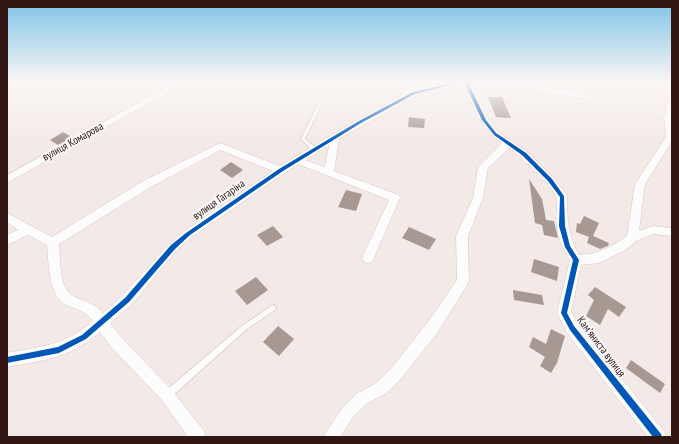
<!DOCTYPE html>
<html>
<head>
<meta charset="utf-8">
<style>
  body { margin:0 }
  #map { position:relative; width:679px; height:444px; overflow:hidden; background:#f3eae8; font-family:"PT Sans Narrow",sans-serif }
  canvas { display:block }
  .frame { position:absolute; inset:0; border:8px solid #321614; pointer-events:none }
</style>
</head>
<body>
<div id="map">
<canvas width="679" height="444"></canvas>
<div class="frame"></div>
</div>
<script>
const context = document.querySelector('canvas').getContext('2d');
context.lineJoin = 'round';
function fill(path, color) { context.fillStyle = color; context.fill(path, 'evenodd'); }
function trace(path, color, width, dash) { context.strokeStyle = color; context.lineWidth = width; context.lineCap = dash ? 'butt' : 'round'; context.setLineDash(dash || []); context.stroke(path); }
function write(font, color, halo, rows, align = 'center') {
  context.font = font + ' "PT Sans Narrow",sans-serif'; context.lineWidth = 4; context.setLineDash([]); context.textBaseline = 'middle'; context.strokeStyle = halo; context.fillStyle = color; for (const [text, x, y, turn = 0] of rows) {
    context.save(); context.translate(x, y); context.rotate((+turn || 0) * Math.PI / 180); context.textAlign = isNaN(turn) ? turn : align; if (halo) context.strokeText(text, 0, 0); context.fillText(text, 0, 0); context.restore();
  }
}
fill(new Path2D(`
  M 488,97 L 502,97 L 511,118 L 496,117 Z
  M 409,117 L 425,119 L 424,128 L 408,127 Z
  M 63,132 L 72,137 L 58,145 L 50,140 Z
  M 231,162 L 243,170 L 232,178 L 220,170 Z
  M 529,179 L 542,199 L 546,220 L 554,221 L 558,238 L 544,235 L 542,225 L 535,223 Z
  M 346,190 L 362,194 L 356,211 L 338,207 Z
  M 584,216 L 599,223 L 593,236 L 609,243 L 608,246 L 600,249 L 587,243 L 589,237 L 576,232 L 577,223 L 580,224 Z
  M 273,226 L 283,237 L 267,246 L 257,235 Z
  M 409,227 L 436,239 L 429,250 L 402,238 Z
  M 534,259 L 559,267 L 557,281 L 531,272 Z
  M 256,277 L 268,290 L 247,305 L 235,291 Z
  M 595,287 L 626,307 L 619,317 L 608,309 L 600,325 L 586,316 L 594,300 L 588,295 Z
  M 513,290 L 542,295 L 544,305 L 514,300 Z
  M 278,326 L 294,339 L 279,356 L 263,342 Z
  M 551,329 L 565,336 L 557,363 L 551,373 L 540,366 L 545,357 L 529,347 L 533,337 L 546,344 Z
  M 631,360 L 665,384 L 660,393 L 626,368 Z`), '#a89892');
const lane = new Path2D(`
  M 319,102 L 320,102 L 322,103 L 305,139 L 316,148 L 316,150 L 312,150 L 301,139 Z
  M 273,305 L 275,306 L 276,308 L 275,310 L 247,329 L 170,398 L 167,399 L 164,398 L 163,395 L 164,392 L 243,325 Z`);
const street = new Path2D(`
  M 176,82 L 186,82 L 7,183 L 7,175 Z
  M 399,82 L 408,82 L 416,90 L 452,82 L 481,82 L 527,84 L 590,95 L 591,97 L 587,99 L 527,88 L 472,86 L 488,119 L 498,132 L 527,152 L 554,178 L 566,194 L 567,197 C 567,218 568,236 579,255 C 598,254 612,247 627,236 L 635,184 L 666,137 L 664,117 L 668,102 L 672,100 L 672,141 L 645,184 L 639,231 L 652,226 L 672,228 L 672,236 L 653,234 L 636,241 L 625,250 L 599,263 L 581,265 L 571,312 L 577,323 L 664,431 L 666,437 L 648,437 L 567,333 L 557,313 L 570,260 C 564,250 558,239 557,226 C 555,217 558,207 557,199 C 554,185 520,156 509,148 L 488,168 L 483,198 L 468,236 L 469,281 L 467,285 L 438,332 L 399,381 L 385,394 L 366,404 L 353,417 L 340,437 L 323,437 L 343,407 L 356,394 L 375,384 L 389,371 L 428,322 L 457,280 L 456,236 L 473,198 L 478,167 L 502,143 C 481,129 474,107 463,84 L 417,95 L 339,139 L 334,171 L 399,195 L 400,198 L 372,262 L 368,263 L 364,262 L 362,258 L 389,200 L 298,164 L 192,237 L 177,250 L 132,304 L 110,323 L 122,338 L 172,390 L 204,431 L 206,437 L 188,437 L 162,400 L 112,348 L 100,332 C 70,358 45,360 7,367 L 7,353 C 43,346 63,346 93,321 C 87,312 76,309 66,305 C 48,296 49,262 47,245 L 28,235 L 7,245 L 7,235 L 18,230 L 7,222 L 7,213 L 52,237 L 143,181 L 220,143 L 280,166 L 357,120 L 409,92 ZM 329,145 L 325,167 L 305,160 ZM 220,150 L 273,171 L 184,231 L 169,244 L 122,296 L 103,313 C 96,304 85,301 75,297 C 58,289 61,260 59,244 L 151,187 Z`);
trace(lane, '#d6c4c2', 1.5);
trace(street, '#d6c4c2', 1);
fill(lane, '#fdfcfc');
fill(street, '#fdfcfc');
fill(new Path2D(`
  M 458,82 L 468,82 L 486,120 L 496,133 L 526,153 L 552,179 L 564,196 L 564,197 L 565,226 L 570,246 L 579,260 L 567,313 L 574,326 L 661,434 L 662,437 L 653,437 L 570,330 L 561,313 L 573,260 L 565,247 L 559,226 L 560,197 L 548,181 L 522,155 L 494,135 L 482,120 L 464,82 L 415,94 L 361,123 L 283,171 L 190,235 L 175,249 L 129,302 L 86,339 L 59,353 L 7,363 L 7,357 L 58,347 L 82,335 L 125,298 L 171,245 L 186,233 L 279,169 L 359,121 L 413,92 Z`), '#0057b8');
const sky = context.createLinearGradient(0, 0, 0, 144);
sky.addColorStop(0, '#7ec3e6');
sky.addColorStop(0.57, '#faf6f5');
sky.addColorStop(1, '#faf6f500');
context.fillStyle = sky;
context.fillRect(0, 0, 679, 144);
write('11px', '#321614', '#f8f8f8', [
  ["вулиця Комарова",73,142,-29],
  ["вулиця Гагаріна",219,200,-35],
  ["Камʼяниста вулиця",601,347,53]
]);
</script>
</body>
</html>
